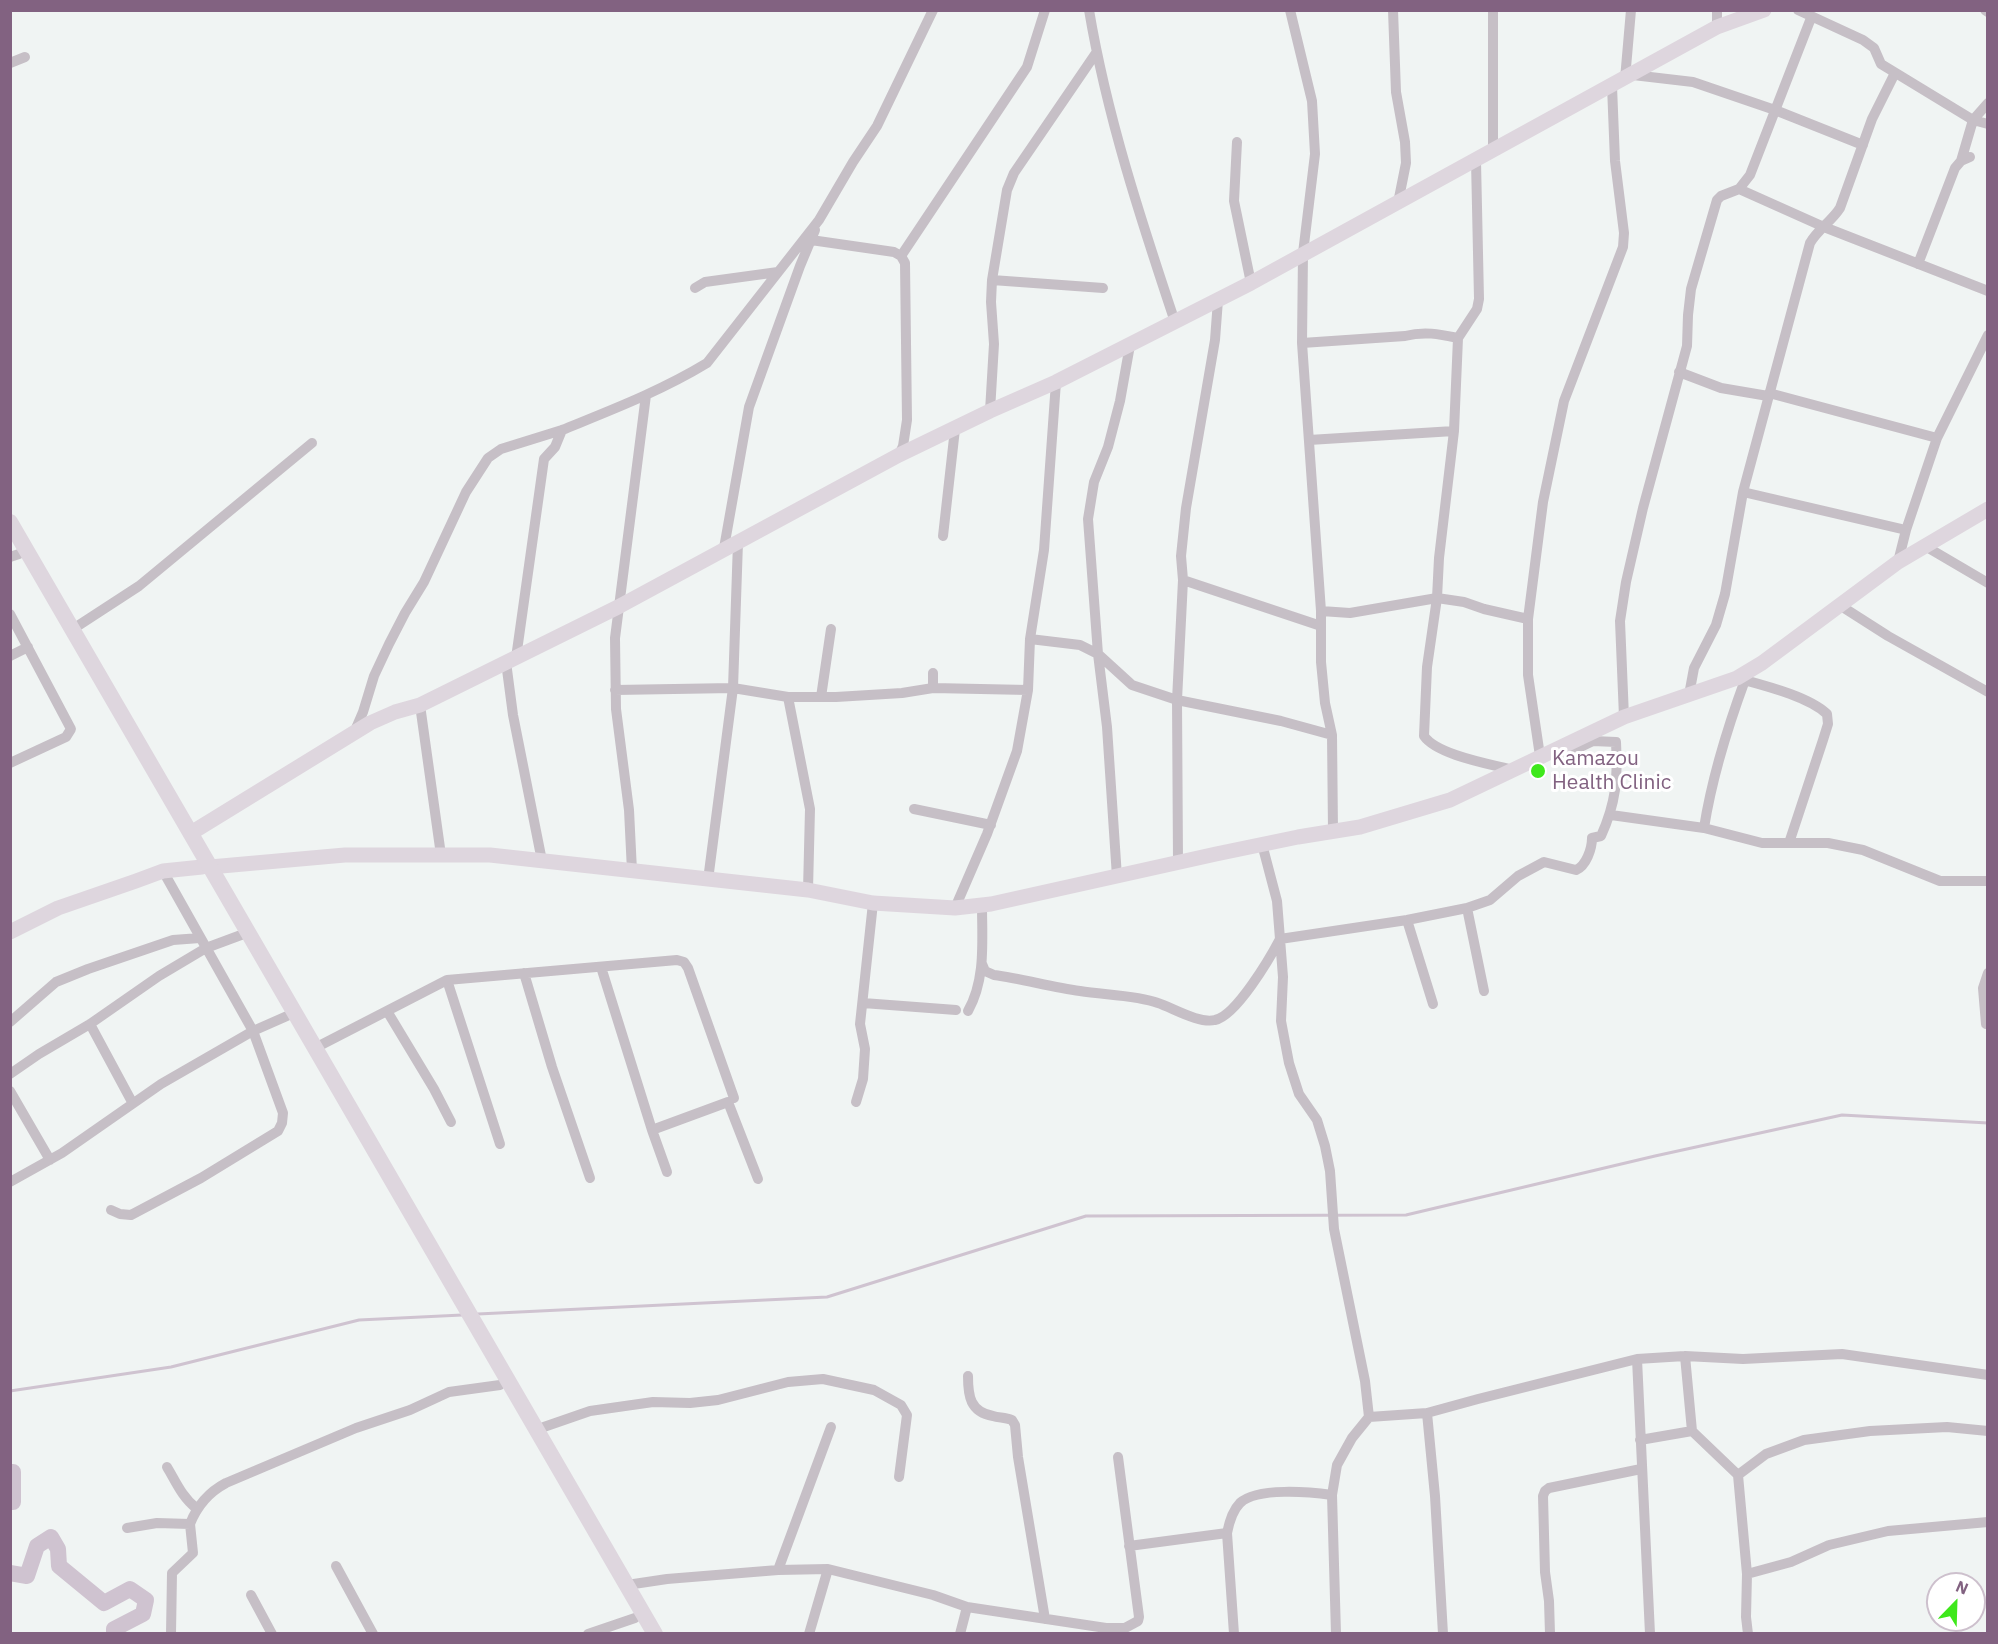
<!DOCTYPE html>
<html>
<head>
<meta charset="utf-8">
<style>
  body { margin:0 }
  #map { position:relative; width:1998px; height:1644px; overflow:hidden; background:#f0f4f3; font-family:"IBM Plex Sans",sans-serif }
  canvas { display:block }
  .frame { position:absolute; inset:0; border:12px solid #826281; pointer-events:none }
  .north { position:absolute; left:1926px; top:1572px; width:60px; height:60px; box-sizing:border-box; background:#fff; border:2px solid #cdc0cd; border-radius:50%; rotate:23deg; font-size:16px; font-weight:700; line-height:24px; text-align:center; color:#826281 }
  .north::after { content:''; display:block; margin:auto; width:21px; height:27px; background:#3fe81c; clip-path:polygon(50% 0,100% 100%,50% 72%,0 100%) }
</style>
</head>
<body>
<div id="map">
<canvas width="1998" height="1644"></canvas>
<div class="frame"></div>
<div class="north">N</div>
</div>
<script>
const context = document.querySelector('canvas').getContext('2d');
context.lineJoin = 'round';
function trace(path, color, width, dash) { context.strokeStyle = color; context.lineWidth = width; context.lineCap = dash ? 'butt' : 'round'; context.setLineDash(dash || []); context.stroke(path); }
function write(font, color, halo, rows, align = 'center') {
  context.font = font + ' "IBM Plex Sans",sans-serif'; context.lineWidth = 6; context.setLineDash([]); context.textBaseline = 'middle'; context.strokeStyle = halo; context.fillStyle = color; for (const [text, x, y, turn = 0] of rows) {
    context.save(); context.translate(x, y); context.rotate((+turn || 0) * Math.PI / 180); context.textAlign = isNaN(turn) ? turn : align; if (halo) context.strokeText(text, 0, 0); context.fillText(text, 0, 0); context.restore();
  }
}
trace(new Path2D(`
  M 478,1314 L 827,1297 L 1086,1216 L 1406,1215 L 1655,1156 L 1842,1115 L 1988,1123
  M 10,1391 L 171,1367 L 359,1320 L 462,1315`), '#cfc3d0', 3);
trace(new Path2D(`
  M 10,1472 L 13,1472 L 13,1502 L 10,1502
  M 10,1573 L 27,1576 L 37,1546 L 51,1537 L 58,1549 L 59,1566 L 104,1603 L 130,1589 L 146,1600 L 143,1614 L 114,1629 L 114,1634`), '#cfc3d0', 16);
trace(new Path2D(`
  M 1089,10 C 1107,117 1141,220 1175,322
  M 1290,10 L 1312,101 L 1315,154 L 1303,253 L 1302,343 L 1321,611 L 1321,662 L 1325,703 L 1332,735 L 1333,831
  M 1393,10 L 1396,92 L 1405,142 L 1406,163 L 1398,203
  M 1717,10 L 1717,27
  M 1798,10 L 1863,40 L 1874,48 L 1881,64 L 1973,120 L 1988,124
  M 1985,10 L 1988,12
  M 10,63 L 25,57
  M 1633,75 L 1693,82 L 1775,110 L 1863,145
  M 1625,79 L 1631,10
  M 1237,142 L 1234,201 L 1251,283
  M 1493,152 L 1493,10
  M 1476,161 L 1479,299 L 1477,309 L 1458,338 L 1454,431 L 1439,558 L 1437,598 L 1427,667 L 1424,736 C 1437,755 1490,764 1513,770
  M 1961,161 L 1973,120 L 1988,103
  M 1739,189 L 1824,227 L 1988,291
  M 811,240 L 894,252 L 901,256 L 905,263 L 907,420 L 903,446 L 899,455
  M 901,256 L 1027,67 L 1045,10
  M 1918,264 L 1955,168 L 1961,161 L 1970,157
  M 992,280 L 1103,288
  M 695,288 L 705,282 L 778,272
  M 1302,343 L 1405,336 C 1424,331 1439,334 1458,338
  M 1679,372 L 1721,388 L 1768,396
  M 1769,393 L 1937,438
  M 990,411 L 994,344 L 991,302 L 992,280 L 1007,190 L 1014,173 L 1096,53
  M 1309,440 L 1454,431
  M 1743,492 L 1906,530
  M 943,536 L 955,429
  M 1925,546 L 1988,583
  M 724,548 L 749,407 L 800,266 L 815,230
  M 10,557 L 19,554
  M 1898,562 L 1906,530 L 1937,438 L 1988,335
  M 1183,580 L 1321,626
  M 1841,606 L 1888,636 L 1988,692
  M 1321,611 L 1350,613 L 1437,598 L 1464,602 L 1484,609 L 1528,619
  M 10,614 L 71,729 L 66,737 L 10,763
  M 73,629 L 139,586 L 312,443
  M 1030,639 L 1080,645 L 1098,654 L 1132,685 L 1177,700 L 1281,721 L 1332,735
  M 10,656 L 28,647
  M 516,658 L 544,459 L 555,447 L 562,430 C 611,410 661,391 707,363 L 819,220 L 853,162 L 877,126 L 933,10
  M 506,662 L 513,715 L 542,861
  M 933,673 L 933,688
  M 1737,678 C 1762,685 1808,696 1827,714 L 1828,724 L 1823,740 L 1789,843
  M 615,690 L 733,688 L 788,697 L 836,697 L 902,693 L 933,688 L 1028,690
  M 1689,695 L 1694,668 L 1716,625 L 1725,594 L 1743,492 L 1810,243 C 1818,229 1831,222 1840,208 L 1872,119 L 1895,73
  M 788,697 L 810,809 L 808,890
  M 821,697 L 831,629
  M 420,705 L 441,855
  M 1624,717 L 1620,621 L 1626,582 L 1643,508 L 1687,346 L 1688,315 L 1691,289 L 1717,200 L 1721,196 L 1739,189 L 1750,175 L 1811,18
  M 354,733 L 363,712 L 374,676 L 389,644 L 405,613 L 424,582 L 466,492 L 488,458 L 501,449 L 562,430
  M 914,809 L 991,825
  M 1611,815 L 1704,828 L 1762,843 L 1828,843 L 1863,850 L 1940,881 L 1988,881
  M 1704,828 C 1712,777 1727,729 1745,680
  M 1262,844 L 1277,901 L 1283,977 L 1281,1021 L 1289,1063 L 1299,1094 L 1317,1120 L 1325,1146 L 1330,1171 L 1334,1229 L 1365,1381 L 1369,1417 L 1352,1438 L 1337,1465 L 1332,1495 L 1336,1634
  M 1178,862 L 1177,700 L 1183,580 L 1181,556 L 1186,508 L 1215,340 L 1218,300
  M 632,871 L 629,810 L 616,709 L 615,638 L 646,395
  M 1117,877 L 1107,727 L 1098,654 L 1088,519 L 1094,482 L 1108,447 L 1120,401 L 1130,345
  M 708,880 L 733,688 L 738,542
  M 955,908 L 987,834 L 1017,751 L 1028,690 L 1030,639 L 1044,550 L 1056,382
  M 1467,908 L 1484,991
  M 1407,920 L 1433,1004
  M 982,964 L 985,971 L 994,975 C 1023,979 1051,987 1080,991 C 1104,995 1136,995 1158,1003 C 1173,1008 1199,1024 1215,1020 C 1236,1016 1270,958 1280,939 L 1407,920 L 1467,908 L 1490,900 L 1518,876 L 1544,862 L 1576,870 C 1586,866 1592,849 1592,838 L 1601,836 C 1616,803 1618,779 1616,742 L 1593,741 L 1572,751 L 1540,756 L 1528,675 L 1528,619 L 1543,502 L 1564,401 L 1623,247 L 1624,233 L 1615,161 L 1612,86
  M 601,967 L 652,1130 L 667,1172
  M 524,973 L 552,1067 L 590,1178
  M 447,980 L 500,1144
  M 863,1003 L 956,1010
  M 387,1011 L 434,1089 L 451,1122
  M 968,1011 C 986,979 982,941 982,905
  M 10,1022 L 56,982 L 88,969 L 173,940 L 200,938
  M 90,1024 L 132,1102
  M 1986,1024 L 1983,988 L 1988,973
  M 315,1048 L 447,980 L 677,960 L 684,962 L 688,968 L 734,1098
  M 10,1074 L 39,1054 L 90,1024 L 159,976 L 206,948 L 241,935
  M 10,1091 L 50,1160
  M 856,1102 L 863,1079 L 865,1049 L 860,1024 L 873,903
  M 652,1130 L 728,1102 L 758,1179
  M 10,1182 L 62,1153 L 161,1084 L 253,1031 L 287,1016
  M 111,1210 L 120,1214 L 131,1215 L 201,1178 L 278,1131 L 282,1123 L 283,1113 L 253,1031 L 163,871
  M 1685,1356 L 1692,1431
  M 1637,1359 L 1650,1634
  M 968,1376 C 968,1396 970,1412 993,1416 C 999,1418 1005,1417 1012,1420 L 1015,1425 L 1018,1457 L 1045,1619
  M 1427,1413 L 1435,1496 L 1443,1634
  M 1369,1417 L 1427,1413 L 1478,1399 L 1637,1359 L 1685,1356 L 1743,1359 L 1842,1354 L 1988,1375
  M 538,1429 L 590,1411 L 653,1402 L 690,1403 L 718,1400 L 788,1382 L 823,1379 L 874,1390 L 901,1405 L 907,1415 L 899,1477
  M 1640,1440 L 1692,1431 L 1738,1475 L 1747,1574 L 1746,1617 L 1748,1634
  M 167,1467 C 176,1482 182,1497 196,1508
  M 1738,1475 L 1766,1454 L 1804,1440 L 1870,1431 L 1947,1427 L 1988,1431
  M 127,1528 L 157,1523 L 190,1524 C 197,1506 209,1492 226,1483 L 356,1428 L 410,1410 L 449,1392 L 500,1385
  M 1129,1546 L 1227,1533
  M 336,1566 L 373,1634
  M 778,1570 L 831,1427
  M 1747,1574 L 1791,1562 L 1829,1545 L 1888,1531 L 1988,1522
  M 627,1585 L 667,1579 L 778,1570 L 828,1569 L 933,1595 L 967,1607 L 1106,1628 L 1125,1628 L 1138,1621 L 1139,1617 L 1118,1457
  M 251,1595 L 272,1634
  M 171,1634 L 172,1573 L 193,1553 L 190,1524
  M 588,1634 L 635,1618
  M 809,1634 L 828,1569
  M 960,1634 L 967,1607
  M 1234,1634 L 1227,1533 C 1229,1523 1232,1511 1240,1503 C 1257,1487 1310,1492 1332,1495
  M 1550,1634 L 1549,1601 L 1545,1572 L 1543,1496 L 1545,1491 L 1549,1488 L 1641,1469`), '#c6bfc6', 10);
trace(new Path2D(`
  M 191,833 L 370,723 L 395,712 L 420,705 L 618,607 L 899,455 L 990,411 L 1056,382 L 1251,283 L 1717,27 L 1764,10
  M 210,867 L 345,855 L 490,855 L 808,890 L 873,903 L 955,908 L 991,904 L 1216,854 L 1298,837 L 1360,827 L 1450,800 L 1624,717 L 1737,678 L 1762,663 L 1898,562 L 1988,509
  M 10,932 L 58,908 L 136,881 L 163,871 L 202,867`), '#ded6de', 15);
trace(new Path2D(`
  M 10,522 L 655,1634`), '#ded6de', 16);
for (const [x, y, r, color] of [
  [1538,771,8,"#3fe81c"]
]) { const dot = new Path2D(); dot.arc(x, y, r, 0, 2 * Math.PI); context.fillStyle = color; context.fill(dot); trace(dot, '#fff', 2); }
write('21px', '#826281', '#fff', [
  ["Kamazou",1552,759],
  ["Health Clinic",1552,783]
], 'left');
</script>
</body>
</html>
